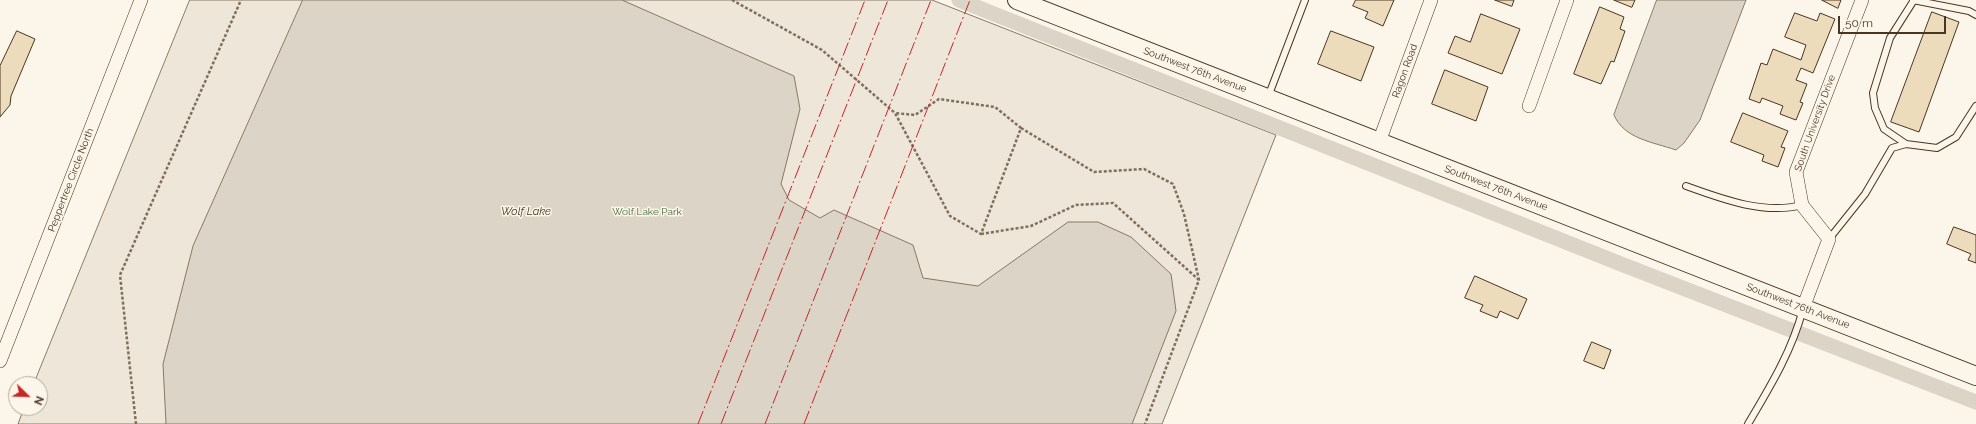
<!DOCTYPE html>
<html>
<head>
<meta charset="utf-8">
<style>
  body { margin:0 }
  #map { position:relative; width:1976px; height:424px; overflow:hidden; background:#fbf6e9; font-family:Raleway,sans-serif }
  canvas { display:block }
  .north { position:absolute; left:8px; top:376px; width:40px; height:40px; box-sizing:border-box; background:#fbf6e9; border:1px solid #b4a999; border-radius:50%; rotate:113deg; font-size:11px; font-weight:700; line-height:16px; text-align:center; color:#4a3520 }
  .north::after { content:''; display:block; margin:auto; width:14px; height:18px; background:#c62828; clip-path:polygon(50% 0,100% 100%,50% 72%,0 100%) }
  .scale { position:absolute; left:1838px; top:16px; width:108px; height:18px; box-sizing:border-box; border:2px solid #4a3520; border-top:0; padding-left:5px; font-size:12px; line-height:14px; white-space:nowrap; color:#4a3520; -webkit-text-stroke:3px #fbf6e9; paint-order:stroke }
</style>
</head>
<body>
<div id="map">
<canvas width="1976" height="424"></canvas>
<div class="north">N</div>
<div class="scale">50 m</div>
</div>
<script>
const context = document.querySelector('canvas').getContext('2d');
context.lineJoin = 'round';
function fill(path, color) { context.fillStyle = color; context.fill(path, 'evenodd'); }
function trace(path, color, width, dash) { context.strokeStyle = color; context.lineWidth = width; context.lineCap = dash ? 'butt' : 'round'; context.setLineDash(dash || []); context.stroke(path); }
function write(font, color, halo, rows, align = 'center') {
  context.font = font + ' Raleway,sans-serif'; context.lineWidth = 3; context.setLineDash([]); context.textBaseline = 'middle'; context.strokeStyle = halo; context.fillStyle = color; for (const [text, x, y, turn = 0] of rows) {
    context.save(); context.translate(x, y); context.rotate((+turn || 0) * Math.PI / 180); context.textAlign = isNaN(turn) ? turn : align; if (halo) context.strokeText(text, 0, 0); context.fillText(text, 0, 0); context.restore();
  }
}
const green = new Path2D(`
  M 190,0 L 932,0 L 1276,135 L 1162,424 L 18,424 L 24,408 L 40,408 L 40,384 L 34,384 Z`);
fill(green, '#ede6d9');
trace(green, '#887966', 1);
const water = new Path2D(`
  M 303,0 L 622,0 L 794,76 L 800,109 L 781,184 L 789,200 L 820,218 L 834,210 L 913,245 L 923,278 L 978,286 L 1068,222 L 1098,222 L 1131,237 L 1171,274 L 1176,311 L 1132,424 L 166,424 L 163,364 L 193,246 Z
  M 1657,0 L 1746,0 L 1700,120 L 1684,143 L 1676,150 C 1653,142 1624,139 1614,115 Z`);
fill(water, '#dcd4c6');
trace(water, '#887966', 1);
trace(new Path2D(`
  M 959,0 L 1621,264 L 1976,402`), '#dcd4c6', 15);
const building = new Path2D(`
  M 1356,0 L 1394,0 L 1383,26 L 1365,18 L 1368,12 L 1353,6 Z
  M 1495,0 L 1514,0 L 1512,6 Z
  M 1614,0 L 1635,0 L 1632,7 Z
  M 1822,0 L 1841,0 L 1838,8 Z
  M 1600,7 L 1624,17 L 1620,29 L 1625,31 L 1614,62 L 1611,61 L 1601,84 L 1574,74 Z
  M 1932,12 L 1959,22 L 1919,132 L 1891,122 Z
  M 1795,13 L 1817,21 L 1820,13 L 1835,19 L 1813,73 L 1801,68 L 1796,80 L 1807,84 L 1800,102 L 1803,103 L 1796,120 L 1780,114 L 1783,106 L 1762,98 L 1760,103 L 1749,99 L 1761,63 L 1767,65 L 1773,49 L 1801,60 L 1806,45 L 1785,37 Z
  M 1481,14 L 1520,29 L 1502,74 L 1448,53 L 1455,36 L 1470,42 Z
  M 17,31 L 35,39 L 11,96 L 10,105 L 0,117 L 0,66 Z
  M 1331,31 L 1374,47 L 1361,81 L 1318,64 Z
  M 1445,70 L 1488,87 L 1476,121 L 1432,104 Z
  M 1743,113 L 1788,131 L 1781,147 L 1785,148 L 1778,167 L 1762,161 L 1764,155 L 1731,142 Z
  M 1954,227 L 1976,235 L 1976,263 L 1968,260 L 1971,254 L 1947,244 Z
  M 1475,276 L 1527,299 L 1518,319 L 1500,311 L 1497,318 L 1480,311 L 1483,305 L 1465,298 Z
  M 1592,342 L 1611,350 L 1604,369 L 1584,361 Z`);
fill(building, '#ecdcbc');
trace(building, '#4a3520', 1);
const lane = new Path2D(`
  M 1913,0 L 1969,11 L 1976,15
  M 1268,97 L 1305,0
  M 1906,144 L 1884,129 L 1875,108 L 1873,93 L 1890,38 L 1914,0
  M 1686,186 C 1722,199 1764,215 1802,205
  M 1829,239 L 1865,194 L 1892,148 L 1906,144 L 1937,148 L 1956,137 L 1976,106
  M 1748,424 C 1770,387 1792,351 1803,309`);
const street = new Path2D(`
  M 1529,106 L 1567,0
  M 1379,142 L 1431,0
  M 1803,308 L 1829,239 L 1802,205 L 1796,172 L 1862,0
  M 0,361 L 141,0`);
const secondary = new Path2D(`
  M 1017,0 L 1976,376`);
trace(lane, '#4a3520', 8);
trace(street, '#4a3520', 14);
trace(secondary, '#4a3520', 20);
trace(new Path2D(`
  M 732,0 L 822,50 L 895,113 L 950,216 L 981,234 L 1021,128 L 995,107 L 939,99 L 915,115 L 895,113
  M 1021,128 L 1094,172 L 1144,169 L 1173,184 L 1184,214 L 1199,280 L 1145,424
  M 981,234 L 1031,226 L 1076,205 L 1113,203 L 1199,280
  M 136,424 L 120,275 L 241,0`), '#7f6f5c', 2.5, [3, 2]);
trace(lane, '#fbf6e9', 6);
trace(street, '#fbf6e9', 13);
trace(secondary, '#fbf6e9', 18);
trace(new Path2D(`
  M 698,424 L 865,0
  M 721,424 L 888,0
  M 765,424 L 931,0
  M 804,424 L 970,0`), '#c62828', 1, [14, 3, 2, 3]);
write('10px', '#4a3520', '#fbf6e9', [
  ["Southwest 76th Avenue",1195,70,21],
  ["Ragon Road",1405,71,-70],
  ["South University Drive",1815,123,-70],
  ["Peppertree Circle North",71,180,-69],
  ["Southwest 76th Avenue",1496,188,21],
  ["Southwest 76th Avenue",1798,306,21]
]);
write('10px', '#436837', '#fbf6e9', [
  ["Wolf Lake Park",647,212]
]);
write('italic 11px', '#4a3520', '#fbf6e9', [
  ["Wolf Lake",526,212]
]);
</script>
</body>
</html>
